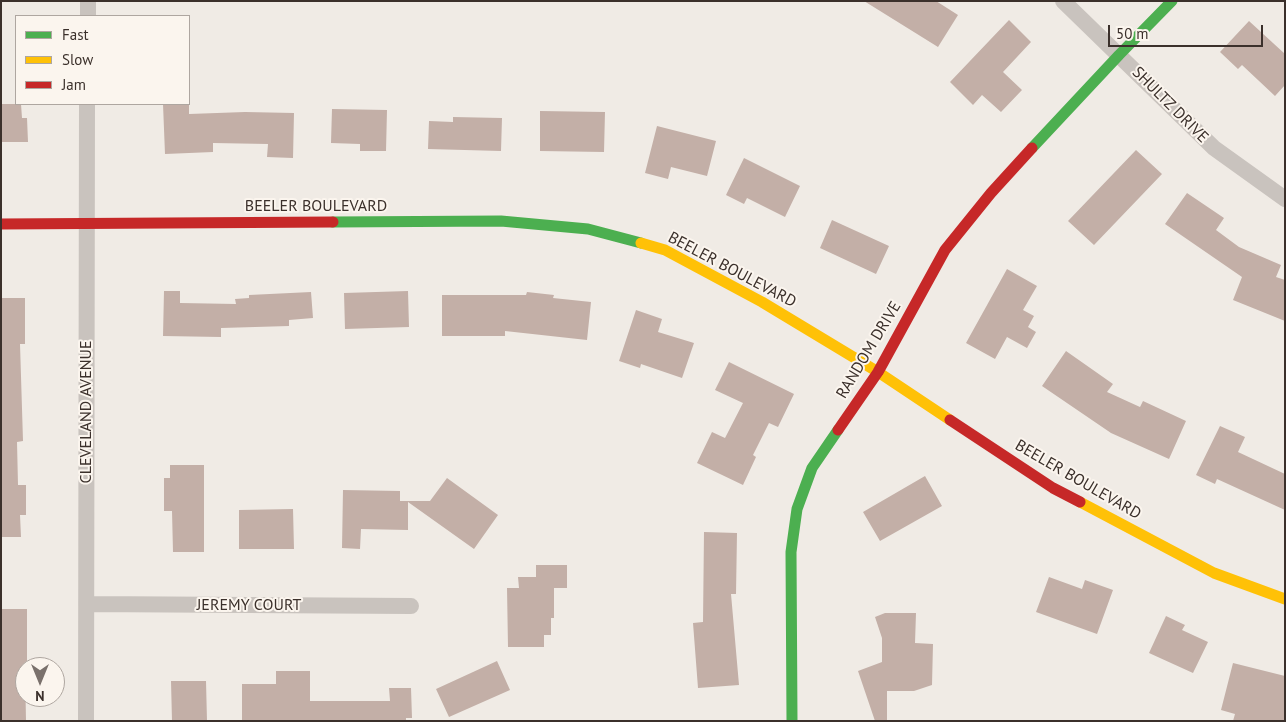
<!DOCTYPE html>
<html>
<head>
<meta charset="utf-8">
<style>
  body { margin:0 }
  #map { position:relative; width:1286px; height:722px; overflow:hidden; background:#f0ebe5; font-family:"PT Sans",sans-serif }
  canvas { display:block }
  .frame { position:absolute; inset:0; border:2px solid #3b302b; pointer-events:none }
  .legend { position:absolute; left:15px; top:15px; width:175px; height:90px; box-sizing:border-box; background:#fbf5ee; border:1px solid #aea6a0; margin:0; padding:6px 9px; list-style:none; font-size:15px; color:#3b302b }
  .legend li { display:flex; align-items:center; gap:10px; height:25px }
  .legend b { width:25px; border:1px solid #aea6a0 }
  .north { position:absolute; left:15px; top:657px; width:50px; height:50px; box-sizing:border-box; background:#fbf5ee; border:1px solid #aea6a0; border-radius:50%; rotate:180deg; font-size:14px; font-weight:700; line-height:20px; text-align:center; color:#3b302b }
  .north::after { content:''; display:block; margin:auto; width:18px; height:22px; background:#7a716c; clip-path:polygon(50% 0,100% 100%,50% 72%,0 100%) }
  .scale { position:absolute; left:1108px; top:25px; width:155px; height:22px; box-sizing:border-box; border:2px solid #3b302b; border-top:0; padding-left:6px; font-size:15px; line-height:18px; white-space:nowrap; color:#3b302b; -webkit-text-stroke:4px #fbf5ee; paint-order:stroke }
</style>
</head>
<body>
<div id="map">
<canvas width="1286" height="722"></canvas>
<div class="frame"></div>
<ul class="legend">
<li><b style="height:6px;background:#4caf50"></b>Fast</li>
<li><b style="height:6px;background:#ffc107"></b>Slow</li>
<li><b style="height:6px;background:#c62828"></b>Jam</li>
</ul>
<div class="north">N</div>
<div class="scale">50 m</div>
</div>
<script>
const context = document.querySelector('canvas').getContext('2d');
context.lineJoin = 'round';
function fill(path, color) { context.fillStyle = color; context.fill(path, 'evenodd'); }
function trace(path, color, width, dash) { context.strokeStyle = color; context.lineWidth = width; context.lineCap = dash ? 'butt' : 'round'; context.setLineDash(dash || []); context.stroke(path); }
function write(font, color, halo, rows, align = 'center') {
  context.font = font + ' "PT Sans",sans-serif'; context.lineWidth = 4; context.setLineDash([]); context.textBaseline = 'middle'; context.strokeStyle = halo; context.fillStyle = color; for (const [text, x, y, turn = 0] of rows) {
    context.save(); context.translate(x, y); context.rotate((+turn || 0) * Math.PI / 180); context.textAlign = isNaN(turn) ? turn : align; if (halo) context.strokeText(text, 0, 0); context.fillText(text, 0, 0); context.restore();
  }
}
fill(new Path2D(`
  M 864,1 L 936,1 L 958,15 L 938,47 Z
  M 1009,20 L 1031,42 L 1003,72 L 1022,90 L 1001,112 L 982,95 L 973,105 L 950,82 Z
  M 1249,21 L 1285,54 L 1285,85 L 1275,96 L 1242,65 L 1238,69 L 1220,52 Z
  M 1,104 L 21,104 L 22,118 L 27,118 L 28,142 L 1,142 Z
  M 163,104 L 189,104 L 189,114 L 245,112 L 294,113 L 293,158 L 267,157 L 268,144 L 213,143 L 213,152 L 165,154 Z
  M 332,109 L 387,110 L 386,151 L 360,151 L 360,144 L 331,143 Z
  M 540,111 L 605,112 L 604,152 L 540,151 Z
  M 453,117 L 502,118 L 501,151 L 428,149 L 429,121 L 453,122 Z
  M 657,126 L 716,141 L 707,176 L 671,167 L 668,179 L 645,173 Z
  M 1136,150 L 1162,174 L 1094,245 L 1068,221 Z
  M 744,158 L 800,186 L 785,217 L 747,198 L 744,204 L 726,195 Z
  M 1187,193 L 1224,218 L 1216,230 L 1239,247 L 1281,265 L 1276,277 L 1285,280 L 1285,321 L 1233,300 L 1242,277 L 1165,224 Z
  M 832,220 L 889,246 L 876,274 L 820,248 Z
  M 1007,269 L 1037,286 L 1023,310 L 1034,316 L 1028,327 L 1036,332 L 1027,348 L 1007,337 L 995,359 L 966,343 Z
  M 164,291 L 180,291 L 180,303 L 236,304 L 235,299 L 249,298 L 249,295 L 311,292 L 313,318 L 289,320 L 289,326 L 221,328 L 221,337 L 163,336 Z
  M 408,291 L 409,327 L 345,329 L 344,293 Z
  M 527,292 L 554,295 L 553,298 L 591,302 L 587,340 L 505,331 L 505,336 L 442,336 L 442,295 L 526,295 Z
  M 1,298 L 25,298 L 25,344 L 20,344 L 23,441 L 17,442 L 18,485 L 26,485 L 26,515 L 20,515 L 21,537 L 1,537 Z
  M 636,310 L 662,319 L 658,332 L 694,343 L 682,378 L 641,364 L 640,368 L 619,361 Z
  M 1066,351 L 1113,384 L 1107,392 L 1140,407 L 1143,401 L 1186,421 L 1169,459 L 1111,433 L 1042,386 Z
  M 729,362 L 794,394 L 778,427 L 769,423 L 753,455 L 756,457 L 743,485 L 697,463 L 712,432 L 725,438 L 743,403 L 715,390 Z
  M 1220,426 L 1245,437 L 1238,452 L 1285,474 L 1285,510 L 1217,479 L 1215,484 L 1196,475 Z
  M 170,465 L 204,465 L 204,552 L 173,552 L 172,511 L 164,511 L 164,478 L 170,478 Z
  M 925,476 L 942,506 L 880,541 L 863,512 Z
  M 447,478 L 498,515 L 474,549 L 408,502 L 408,530 L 361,529 L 360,549 L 342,548 L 343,490 L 400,491 L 400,501 L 430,501 Z
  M 293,509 L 294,549 L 239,549 L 239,510 Z
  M 704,532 L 737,533 L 736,594 L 731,594 L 739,685 L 698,688 L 693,623 L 703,622 Z
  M 536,565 L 567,565 L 567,588 L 554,588 L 554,618 L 551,618 L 551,635 L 544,635 L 544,647 L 508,647 L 507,588 L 519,588 L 518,577 L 536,577 Z
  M 1049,577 L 1082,589 L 1085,580 L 1113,590 L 1097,634 L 1036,612 Z
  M 1,609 L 27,609 L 27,667 L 25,667 L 26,721 L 1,720 Z
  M 885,613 L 916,613 L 915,643 L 933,644 L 932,685 L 914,691 L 887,691 L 887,721 L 875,721 L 858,671 L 882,662 L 882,638 L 875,617 Z
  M 1166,616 L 1185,625 L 1182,630 L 1208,642 L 1193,673 L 1149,653 Z
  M 497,661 L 510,690 L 449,717 L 436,689 Z
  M 1233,663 L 1285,676 L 1285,721 L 1233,721 L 1235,714 L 1221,710 Z
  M 276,671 L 310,671 L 310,701 L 390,701 L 389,688 L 411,688 L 412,718 L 406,718 L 406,721 L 242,721 L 242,684 L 276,684 Z
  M 171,681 L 206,681 L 207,721 L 172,721 Z`), '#c3afa7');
trace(new Path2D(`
  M 1063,1 L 1214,148 L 1285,199
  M 88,16 L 88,1
  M 87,604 L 411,606
  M 86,721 L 87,104`), '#c9c3be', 16);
trace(new Path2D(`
  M 1032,148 L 1119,55 L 1172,1
  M 333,222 L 501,221 L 588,229 L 641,243
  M 792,721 L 791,552 L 797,509 L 812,468 L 838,430`), '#4caf50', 11);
trace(new Path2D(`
  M 641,243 L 665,250 L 762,302 L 878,372 L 950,420
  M 1080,502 L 1214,573 L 1285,599`), '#ffc107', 11);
trace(new Path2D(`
  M 1,224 L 333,222
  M 950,420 L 1053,488 L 1080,502
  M 838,430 L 878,372 L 945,250 L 991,193 L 1032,148`), '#c62828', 11);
write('16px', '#3b302b', '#fbf5ee', [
  ["SHULTZ DRIVE",1170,105,45],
  ["BEELER BOULEVARD",316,206],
  ["BEELER BOULEVARD",732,270,28],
  ["RANDOM DRIVE",869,350,-59],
  ["CLEVELAND AVENUE",86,412,-90],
  ["BEELER BOULEVARD",1078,480,30],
  ["JEREMY COURT",249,605]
]);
</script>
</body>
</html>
